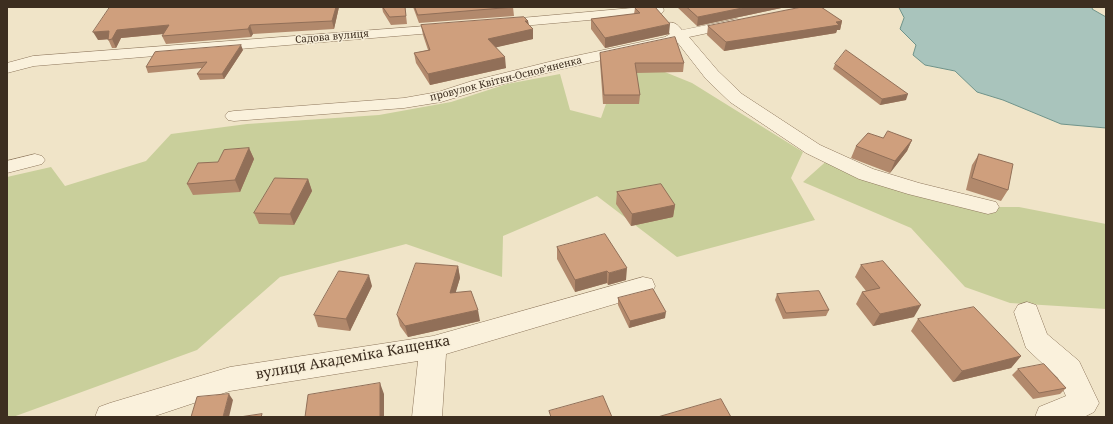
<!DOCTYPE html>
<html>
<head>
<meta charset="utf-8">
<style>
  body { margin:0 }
  #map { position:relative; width:1113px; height:424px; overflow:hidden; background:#f0e4c8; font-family:"Noto Serif",serif }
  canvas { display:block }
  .frame { position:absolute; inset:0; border:8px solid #3d2e20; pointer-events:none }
</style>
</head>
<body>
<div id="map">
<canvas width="1113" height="424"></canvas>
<div class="frame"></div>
</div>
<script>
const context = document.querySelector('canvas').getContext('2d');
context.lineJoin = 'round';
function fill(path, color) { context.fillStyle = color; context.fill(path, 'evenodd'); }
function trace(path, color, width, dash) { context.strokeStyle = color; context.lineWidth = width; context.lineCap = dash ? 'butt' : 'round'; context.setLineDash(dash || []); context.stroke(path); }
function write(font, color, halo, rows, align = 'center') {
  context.font = font + ' "Noto Serif",serif'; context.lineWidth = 3; context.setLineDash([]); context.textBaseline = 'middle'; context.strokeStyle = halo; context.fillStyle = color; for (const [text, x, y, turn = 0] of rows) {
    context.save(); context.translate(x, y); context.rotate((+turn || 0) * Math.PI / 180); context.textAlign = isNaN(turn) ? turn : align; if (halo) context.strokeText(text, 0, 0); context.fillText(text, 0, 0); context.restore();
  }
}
fill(new Path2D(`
  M 620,64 L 650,66 L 692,83 L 803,152 L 791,178 L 815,220 L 677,257 L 597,196 L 503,236 L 502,277 L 406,244 L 280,277 L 197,350 L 13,417 L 7,417 L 7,177 L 51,167 L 65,186 L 146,161 L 171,134 L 247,124 L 379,115 L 451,102 L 507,84 L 560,74 L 570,110 L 601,118 Z
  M 831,157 L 988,207 L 1019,207 L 1106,224 L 1106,309 L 1010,303 L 965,287 L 911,228 L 803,182 Z`), '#c9cf9b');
const water = new Path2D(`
  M 899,7 L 1093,7 L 1092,9 L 1106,17 L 1106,128 L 1061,124 L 1003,100 L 977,92 L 955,71 L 925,65 L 913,55 L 916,45 L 900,29 L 904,18 Z`);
fill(water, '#a9c4bc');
trace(water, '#6f938a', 1);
const minor = new Path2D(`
  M 643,7 L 662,7 L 664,10 L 662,13 L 657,14 L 499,28 L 494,27 L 492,24 L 494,21 L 499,20 Z
  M 736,19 L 741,20 L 743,23 L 741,26 L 689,37 L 718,71 L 742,94 L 820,145 L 873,169 L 919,183 L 996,202 L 999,207 L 996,212 L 988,214 L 908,194 L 859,179 L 806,153 L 730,102 L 706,79 L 678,43 L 562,69 L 484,89 L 441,102 L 404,108 L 234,121 L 228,120 L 225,116 L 228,112 L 234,111 L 404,98 L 438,92 L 472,81 L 561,59 L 665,37 L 670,34 L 664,26 L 666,23 C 674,21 677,24 682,30 Z
  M 452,24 L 457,25 L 459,28 L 457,31 L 34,66 L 7,73 L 7,63 L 33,56 Z
  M 35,154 L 42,156 L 45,160 L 42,164 L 7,173 L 7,161 Z
  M 643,277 L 652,279 L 655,286 L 652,293 L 446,354 L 442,417 L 412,417 L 418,361 L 230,391 L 152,417 L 95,417 L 99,407 L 110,403 L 230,367 L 433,336 Z
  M 1027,302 L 1036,305 L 1047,334 L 1079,361 L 1099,403 L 1094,412 L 1084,417 L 1035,417 L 1039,407 L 1066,396 L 1058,378 L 1026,348 L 1014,312 L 1018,305 Z`);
trace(minor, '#8d765c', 1);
fill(minor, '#faf1dc');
fill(new Path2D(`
  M 110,7 L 339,7 L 334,29 L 253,34 L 251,37 L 166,44 L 162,36 L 163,34 L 121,38 L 116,48 L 112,48 L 108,39 L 98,40 Z
  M 382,7 L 405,7 L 407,24 L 391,25 L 383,12 Z
  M 413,7 L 513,7 L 514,16 L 419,23 Z
  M 677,7 L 786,7 L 697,26 Z
  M 635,8 L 669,34 L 605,48 L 591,29 L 591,19 L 634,14 Z
  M 528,21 L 529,25 L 533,39 L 496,47 L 506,68 L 430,85 L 416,63 L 414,53 L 428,50 L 423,35 L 421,25 Z
  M 842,21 L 840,30 L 837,30 L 836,33 L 724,51 L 707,35 L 708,26 Z
  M 243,50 L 224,79 L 200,80 L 197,74 L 202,68 L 148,73 L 146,67 Z
  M 600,53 L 684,63 L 683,72 L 636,73 L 640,95 L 639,104 L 603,104 L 600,62 Z
  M 835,64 L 906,100 L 880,105 L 833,69 Z
  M 883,138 L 912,140 L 907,151 L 890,173 L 851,158 L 856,146 Z
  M 249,148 L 254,159 L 240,192 L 193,195 L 187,184 L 218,162 Z
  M 979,154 L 1008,190 L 1001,201 L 966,190 L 972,165 Z
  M 308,179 L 312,191 L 294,225 L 259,224 L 254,213 Z
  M 617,192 L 675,205 L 673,217 L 631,226 L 616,204 Z
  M 557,247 L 626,280 L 608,285 L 607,283 L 575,292 L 557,259 Z
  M 861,265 L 914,317 L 873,326 L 856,304 L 862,292 L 866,291 L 855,277 Z
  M 458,266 L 460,278 L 455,293 L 480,321 L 408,337 L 400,326 L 397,315 Z
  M 372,286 L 350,331 L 318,327 L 314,315 Z
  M 777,294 L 829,310 L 826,316 L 783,319 L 775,300 Z
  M 618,298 L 665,318 L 629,328 L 618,305 Z
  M 918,319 L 1021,356 L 1011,368 L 953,382 L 911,331 Z
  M 1018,369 L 1066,388 L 1060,394 L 1033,399 L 1012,375 Z`), '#b2896c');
fill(new Path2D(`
  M 336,7 L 339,7 L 334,29 L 332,21 Z
  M 747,7 L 786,7 L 697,26 L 698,17 Z
  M 525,21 L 528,21 L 529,30 L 533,29 L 533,39 L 489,49 L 488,39 Z
  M 842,21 L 840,30 L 837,30 L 836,33 L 724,51 L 726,42 Z
  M 670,24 L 669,34 L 605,48 L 605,38 Z
  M 169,25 L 173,33 L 121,38 L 116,48 L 112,39 L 98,40 L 93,32 Z
  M 250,25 L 253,34 L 251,37 L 248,29 Z
  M 241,45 L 243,50 L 224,79 L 222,74 Z
  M 505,57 L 506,68 L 430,85 L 428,74 Z
  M 908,94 L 906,100 L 880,105 L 882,99 Z
  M 912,140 L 907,151 L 890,173 L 895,161 Z
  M 249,148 L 254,159 L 240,192 L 235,180 Z
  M 308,179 L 312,191 L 294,225 L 290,214 Z
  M 675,205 L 673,217 L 631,226 L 632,214 Z
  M 458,266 L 460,278 L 452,305 L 450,293 Z
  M 627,268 L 626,280 L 608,285 L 609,273 Z
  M 607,271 L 607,283 L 575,292 L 575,280 Z
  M 369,275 L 372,286 L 350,331 L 346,319 Z
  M 921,305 L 914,317 L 873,326 L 880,314 Z
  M 478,310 L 480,321 L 408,337 L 405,326 Z
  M 666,312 L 665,318 L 629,328 L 630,321 Z
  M 1021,356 L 1011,368 L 953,382 L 962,371 Z
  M 380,383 L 384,394 L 384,417 L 380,417 Z
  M 229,394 L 233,400 L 229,417 L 223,417 Z`), '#916f58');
const building = new Path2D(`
  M 110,7 L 336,7 L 332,21 L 250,25 L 248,29 L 162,36 L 169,25 L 117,30 L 112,39 L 108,40 L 109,31 L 93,32 Z
  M 383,7 L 405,7 L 406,16 L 390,17 Z
  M 415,7 L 514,7 L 418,15 Z
  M 641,7 L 655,7 L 670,24 L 605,38 L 591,19 L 640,13 L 635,8 Z
  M 687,7 L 747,7 L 698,17 Z
  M 802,7 L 821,7 L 842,21 L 836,22 L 839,25 L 726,42 L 708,26 Z
  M 524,17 L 528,21 L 525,21 L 533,29 L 488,39 L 505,57 L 428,74 L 414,53 L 430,50 L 421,25 Z
  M 675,37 L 684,63 L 635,63 L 640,95 L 604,95 L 600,53 Z
  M 241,45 L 222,74 L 197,74 L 207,62 L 146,67 L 155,52 Z
  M 846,50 L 908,94 L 882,99 L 835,64 Z
  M 888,131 L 912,140 L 895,161 L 856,146 L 868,133 L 883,138 Z
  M 249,148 L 235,180 L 187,184 L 198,163 L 218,162 L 224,150 Z
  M 979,154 L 1013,164 L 1008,190 L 972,178 Z
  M 275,178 L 308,179 L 290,214 L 254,213 Z
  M 661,184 L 675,205 L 632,214 L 617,192 Z
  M 605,234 L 627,268 L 609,273 L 607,271 L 575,280 L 557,247 Z
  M 883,261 L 921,305 L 880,314 L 862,292 L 880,288 L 861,265 Z
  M 416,263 L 458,266 L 450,293 L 471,291 L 478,310 L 405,326 L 397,315 Z
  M 339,271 L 369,275 L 346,319 L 314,315 Z
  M 653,289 L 666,312 L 630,321 L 618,298 Z
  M 819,291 L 829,310 L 786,313 L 777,294 Z
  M 974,307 L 1021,356 L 962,371 L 918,319 Z
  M 1044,364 L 1066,388 L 1039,393 L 1018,369 Z
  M 380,383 L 380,417 L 305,417 L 308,395 Z
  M 229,394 L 223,417 L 191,417 L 197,397 Z
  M 603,396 L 612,417 L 551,417 L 549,411 Z
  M 721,399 L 731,417 L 658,417 Z
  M 262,414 L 261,417 L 240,417 Z`);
fill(building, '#cf9f7d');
trace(building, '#916f58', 1);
write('10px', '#3d2e20', '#f7eed8', [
  ["Садова вулиця",332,37,-5],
  ["провулок Квітки-Основʼяненка",506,79,-14]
]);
write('14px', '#3d2e20', '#f7eed8', [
  ["вулиця Академіка Кащенка",353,358,-10]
]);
</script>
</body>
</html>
